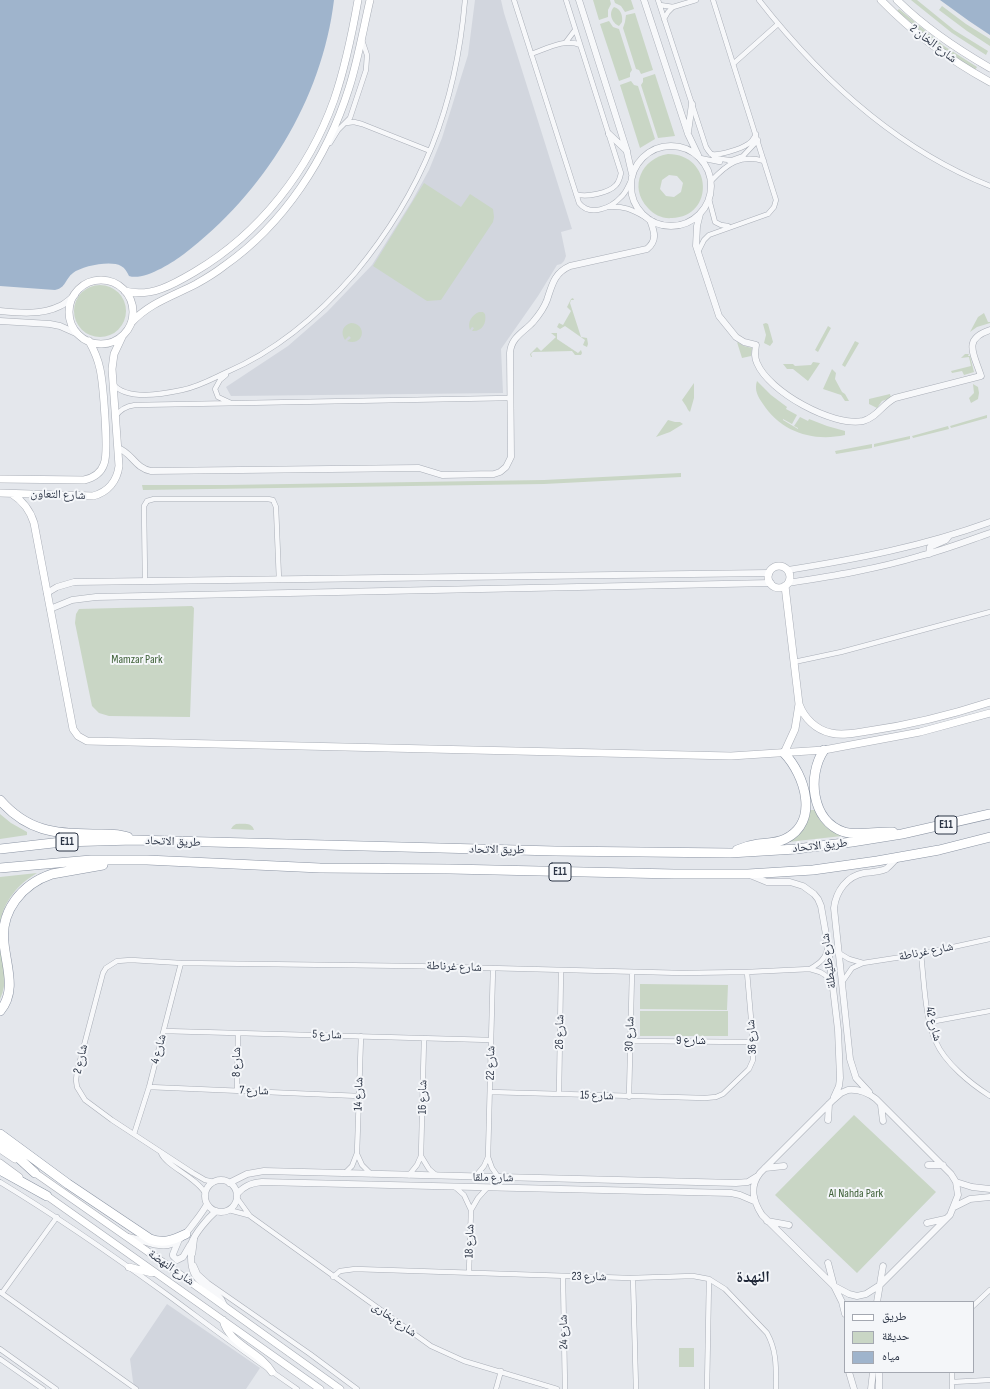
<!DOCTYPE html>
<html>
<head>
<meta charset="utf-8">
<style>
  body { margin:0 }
  #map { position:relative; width:990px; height:1389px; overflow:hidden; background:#e4e7ec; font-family:"Sofia Sans Condensed","Noto Naskh Arabic",sans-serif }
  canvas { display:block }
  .legend { position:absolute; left:844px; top:1301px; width:130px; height:72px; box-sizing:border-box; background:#f4f6f9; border:1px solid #a4a8b1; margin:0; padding:5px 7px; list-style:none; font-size:12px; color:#2b3445 }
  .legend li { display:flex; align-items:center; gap:8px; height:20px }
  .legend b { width:20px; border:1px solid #a4a8b1 }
</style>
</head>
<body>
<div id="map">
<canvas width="990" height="1389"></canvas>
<ul class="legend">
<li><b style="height:5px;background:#fff"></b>طريق</li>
<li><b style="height:11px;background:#c9d6c5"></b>حديقة</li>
<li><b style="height:11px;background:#9fb4cc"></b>مياه</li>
</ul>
</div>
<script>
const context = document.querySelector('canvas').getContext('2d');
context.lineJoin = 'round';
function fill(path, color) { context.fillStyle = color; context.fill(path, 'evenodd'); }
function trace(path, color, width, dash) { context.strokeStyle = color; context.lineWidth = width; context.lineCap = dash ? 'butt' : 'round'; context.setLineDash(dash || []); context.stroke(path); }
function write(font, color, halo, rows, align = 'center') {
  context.font = font + ' "Sofia Sans Condensed","Noto Naskh Arabic",sans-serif'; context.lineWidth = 4; context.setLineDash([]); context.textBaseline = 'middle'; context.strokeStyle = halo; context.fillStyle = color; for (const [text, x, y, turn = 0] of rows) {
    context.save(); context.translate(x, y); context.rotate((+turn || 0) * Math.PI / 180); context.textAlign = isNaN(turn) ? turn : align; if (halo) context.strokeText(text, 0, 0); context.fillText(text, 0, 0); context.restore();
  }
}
fill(new Path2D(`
  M 475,0 L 501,0 L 504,13 L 572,229 L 561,232 L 566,256 L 564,261 L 561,264 L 557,265 L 538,296 L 501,349 L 503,393 L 231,396 L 226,387 L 288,346 L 327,312 L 372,265 L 412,201 L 429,170 L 442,138 L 468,55 Z
  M 167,1304 L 260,1368 L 246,1389 L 134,1389 L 130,1359 Z`), '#d2d6de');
fill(new Path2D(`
  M 593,0 L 610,0 L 611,4 L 608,10 L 608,17 L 599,20 Z
  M 614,0 L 631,0 L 634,9 L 625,12 L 621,6 L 615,3 Z
  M 911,0 L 917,0 L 954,30 L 988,51 L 986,55 L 952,33 Z
  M 942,6 L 966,24 L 990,39 L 990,46 L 967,31 L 939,10 Z
  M 614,7 C 621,9 623,16 622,22 L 619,26 C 612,23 608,13 614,7 Z
  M 899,9 L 944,46 L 977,67 L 975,70 L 942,48 L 897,11 Z
  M 635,13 L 653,70 L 641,74 L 639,70 L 636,69 L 623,28 L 625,22 L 626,15 Z
  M 609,21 L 613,27 L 619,29 L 632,70 L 630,73 L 630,77 L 619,81 L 600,24 Z
  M 655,74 L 675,136 L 658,138 L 641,85 L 643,82 L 643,78 Z
  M 631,81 L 634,85 L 638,86 L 655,139 L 640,148 L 620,85 Z
  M 668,154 C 713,154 715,217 672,218 C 663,219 654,215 648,208 C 628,187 642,158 668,154 ZM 669,175 L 677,176 L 683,183 L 681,192 L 674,197 L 666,196 L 660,189 L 662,180 Z
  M 424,183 L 461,207 L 470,194 L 493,209 L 494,217 L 493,222 L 441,300 L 427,301 L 373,266 Z
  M74 311a26 26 0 1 1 52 0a26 26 0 1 1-52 0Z
  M 573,298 L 574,300 L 571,300 L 570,303 L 581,337 L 587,338 L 588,344 L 587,347 L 583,345 L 585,340 L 565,326 L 560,329 L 557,327 L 559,323 L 563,325 L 571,311 L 567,307 L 571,299 Z
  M 479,312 L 483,312 L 485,314 C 487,323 482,332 472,331 L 474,328 L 472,327 L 470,330 C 467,322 472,315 479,312 Z
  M 984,313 L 988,322 L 990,322 L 990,323 L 977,327 L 970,332 L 978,317 Z
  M 351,323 C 368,324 364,347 347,341 L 351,338 L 349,336 L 345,340 C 340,332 343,325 351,323 Z
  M 766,323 L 768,324 L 773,342 L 770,346 L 764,343 L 766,335 L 763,324 Z
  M 828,326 L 831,328 L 818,352 L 815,350 Z
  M 551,333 L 557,333 L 557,339 L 578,353 L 581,350 L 582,353 L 581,355 L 575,355 L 572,351 L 533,352 L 531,354 L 532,357 L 531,357 L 530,354 L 537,347 L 541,351 L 556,337 Z
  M 855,341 L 859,343 L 845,367 L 842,365 Z
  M 737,342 L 744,346 L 752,348 L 751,356 L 742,358 Z
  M 965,354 L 969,354 L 968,356 L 970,356 L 974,372 L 964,375 L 962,371 L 952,373 L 951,371 L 971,366 L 969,357 L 961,358 Z
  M 813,362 L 820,363 L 808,381 L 793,369 L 787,369 L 783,364 L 793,364 L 795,366 L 811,365 Z
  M 832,369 L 836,373 L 835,379 L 842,392 L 845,394 L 849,401 L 845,401 L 841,395 L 823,389 Z
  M 757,381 L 771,395 L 787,407 L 786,409 L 797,415 L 792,424 L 783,419 L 783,420 L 798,429 L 798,428 L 794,426 L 800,417 L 808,421 L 809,419 L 827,426 L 845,431 L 845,435 C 813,442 781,432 763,404 C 758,397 754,390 757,381 Z
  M 694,383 L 694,398 L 690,412 L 688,410 L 686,406 L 682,400 Z
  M 973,384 L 978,387 L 979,393 L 978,399 L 971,403 L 969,398 L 974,393 Z
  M 890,394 L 891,398 L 882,401 L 877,408 L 869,404 L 869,399 Z
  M 987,415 L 987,418 L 951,428 L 950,426 Z
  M 668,420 L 675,422 L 680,422 L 683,424 L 670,432 L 656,437 Z
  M 948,426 L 949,429 L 913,438 L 912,436 Z
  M 910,436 L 910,439 L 874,447 L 874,444 Z
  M 872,444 L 872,448 L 836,454 L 835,451 Z
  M 681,473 L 681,477 L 544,484 L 143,490 L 142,485 L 226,485 L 544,480 Z
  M 192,606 L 194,608 L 190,717 L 109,716 L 99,713 L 92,706 L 75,623 L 76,614 L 79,609 Z
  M 810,810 L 815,810 L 819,819 L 826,827 L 842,836 L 788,842 C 800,834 808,825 810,810 Z
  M 0,814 L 11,823 L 27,832 L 27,835 L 0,839 Z
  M 236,824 C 243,824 252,822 254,830 L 231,829 L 233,826 Z
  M 37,873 C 18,884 4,901 0,923 L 0,877 Z
  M 0,948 C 4,965 8,983 0,999 Z
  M 640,984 L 728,985 L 727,1010 L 640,1009 Z
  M 640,1011 L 728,1011 L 728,1036 L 640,1036 Z
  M 854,1115 L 936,1192 L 857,1273 L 775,1195 Z
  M 679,1348 L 694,1348 L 694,1367 L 679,1367 Z`), '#c9d6c5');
fill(new Path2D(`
  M 0,0 L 334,0 C 322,100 264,193 184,254 C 172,263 144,281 129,276 C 127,272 125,268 121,266 C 111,260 82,266 73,273 C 65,279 66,288 55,290 L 0,286 Z
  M 940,0 L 990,0 L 990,35 L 969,21 Z`), '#9fb4cc');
const minor = new Path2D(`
  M 514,0 L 579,203 C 590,217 611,208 621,197 C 626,193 628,186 631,181
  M 566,0 L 621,173 C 620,178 619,182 616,185 C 609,193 585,198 576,194
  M 658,0 L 706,147 C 713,159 718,159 731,160
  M 759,0 C 820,78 897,149 990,186
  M 660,5 L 673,7 L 696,0
  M 664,19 L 668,12 L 673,7
  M 566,42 L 575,30
  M 531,54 C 546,49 565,38 580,45
  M 733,64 L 778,24
  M 346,123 L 354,122 L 362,124 L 430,151
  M 330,143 L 338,130 L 350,118 L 366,70 L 367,55 L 362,40
  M 711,154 C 718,156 741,149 748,144 C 752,142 754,138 756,134
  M 700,158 L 720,162
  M 729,161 L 743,156 L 758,140
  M 711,181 C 727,164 740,154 764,161
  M 709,199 L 715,222 L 721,225 L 728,226
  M 608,207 C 624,206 631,209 645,217
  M 698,252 L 704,240 L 709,235 L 768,214 L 774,207 L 776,200 L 713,0
  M 226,375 L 220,380 L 215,389 L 218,397 L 231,403
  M 113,384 C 127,401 163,394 182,390 C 198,387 212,379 227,372 C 278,350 319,315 355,273 C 423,191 456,106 465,0
  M 115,417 C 120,409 127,406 135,405 L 510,398
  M 145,581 L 144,506 L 147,501 L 154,499 L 268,499 L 273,500 L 276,507 L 279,580
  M 794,662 L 841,652 L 990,612
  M 839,953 L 849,959 L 863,963 L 921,954 L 990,939
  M 921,954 C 924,980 925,1020 936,1042 C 945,1063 971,1084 990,1096
  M 810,969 C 818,964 825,960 827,950
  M 843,981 L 852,968 L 863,963
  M 930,1022 L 990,1011
  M 164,1031 L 491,1040
  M 630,1041 L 753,1042
  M 149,1087 L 359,1096
  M 237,1090 L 238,1033
  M 490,1092 L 705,1098 L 716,1097 L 723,1094 L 749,1069 L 753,1060 L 753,1042 L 747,972
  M 559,1094 L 561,970
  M 629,1097 L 632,972
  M 134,1134 L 149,1087 L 181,963
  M 161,1153 C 166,1166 196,1177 205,1193
  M 357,1154 L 362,1165 L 371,1174
  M 421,1156 L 429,1169 L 436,1175
  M 488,1157 L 492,1168 L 499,1178
  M 345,1173 L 352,1166 L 357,1153 L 361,1036
  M 409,1175 L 417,1165 L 421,1156 L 424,1038
  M 475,1177 L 484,1166 L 488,1157 L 493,968
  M 0,1182 C 58,1217 114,1256 169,1296 C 211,1327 253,1359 297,1389
  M 214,1182 L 205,1180 L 193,1173 L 112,1120 L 85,1100 L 77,1087 L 76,1080 L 77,1072 L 103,973 L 106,968 L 117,961 L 131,960 L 181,963 L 412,966 L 682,973 L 747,972 L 810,969 L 820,972 L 825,975 L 831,982
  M 455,1187 L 464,1195 L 471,1210 L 469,1272
  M 237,1198 L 250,1216 L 431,1346 L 464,1361 L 557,1389
  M 229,1210 L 248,1215
  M 471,1210 L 478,1198 L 487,1188
  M 193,1254 L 195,1237
  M 194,1265 L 198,1274 L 208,1283 L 310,1354 L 357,1389
  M 563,1276 L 565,1389
  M 333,1277 L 340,1271 L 355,1269 L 630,1278 L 693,1276 L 709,1279 L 725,1289 L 767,1333 C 777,1351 776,1368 776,1389
  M 633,1278 L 636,1389
  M 0,1292 L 136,1389
  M 2,1293 L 57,1217
  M 973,1306 L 990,1290
  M 0,1349 L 56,1389
  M 0,1359 L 43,1389
  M 952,1372 L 952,1389
  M 952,1382 L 990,1380
  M 496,1389 L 501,1371
  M 707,1389 L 709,1279`);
const tertiary = new Path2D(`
  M 579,0 L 626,148 L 632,174
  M 644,0 L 688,134 L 698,155
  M 688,132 L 692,104
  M 609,134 L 627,151
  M631 186a40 40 0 1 1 80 0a40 40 0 1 1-80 0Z
  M 700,214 L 697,226 L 696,246 L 719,316 L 736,337 L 744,342 L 756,345 C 755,352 754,357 757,363 C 769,392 833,427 863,421 C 876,418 883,404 895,398 L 981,376 C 974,354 962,339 990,330
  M 0,311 C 19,313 42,315 60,306 C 65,304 70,299 75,295
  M 0,321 L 50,324 L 60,326 L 78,334
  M 118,448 C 132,453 135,468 151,471 L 419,468 L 442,475 L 494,474 L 500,472 L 506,467 L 511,457 L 510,353 C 511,337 524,332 533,322 C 539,315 544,308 547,300 C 552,285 554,273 570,266 L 647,249 C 658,240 654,231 650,220
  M 929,554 L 930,547 L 946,540 L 949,536
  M 788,570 C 857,559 924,546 990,522
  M 788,583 C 833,576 877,569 920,556 C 944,550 967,541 990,533
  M 47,593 L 57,587 L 74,582 L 769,573
  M 50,609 L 72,600 L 96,597 L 771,583
  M 750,875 L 767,882 L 790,882 L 803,886 L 814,894 L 818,899 L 821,906 L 828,946 L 838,1030 L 840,1078 L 839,1086 L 834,1097
  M 848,1090 C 859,1089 867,1092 876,1099 L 951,1174 L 956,1182 L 958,1195 L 950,1215 L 880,1285 L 866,1294 L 857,1296 L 849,1294 L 834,1286 L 762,1215 C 753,1201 749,1187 760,1173 L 833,1100 L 841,1093 Z
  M 869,1092 L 856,1078 L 850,1059 L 834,908 C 836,891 847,876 864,873 C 872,872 879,872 886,869 C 890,866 893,862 897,858
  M 881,1105 L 883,1121
  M 828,1120 L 829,1104
  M 928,1165 L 943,1165
  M 765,1168 L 784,1166
  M205 1196a16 16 0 1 1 32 0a16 16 0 1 1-32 0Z
  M 956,1182 L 972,1187 L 990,1189
  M 229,1183 L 247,1174 L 264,1171 L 736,1183 L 748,1182 L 756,1177
  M 237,1194 C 244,1186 251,1183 262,1182 L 731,1193 L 740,1195 L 754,1201
  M 954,1207 L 970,1199 L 990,1197
  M 216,1211 C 208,1218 195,1233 191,1244 C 190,1246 191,1247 191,1250 C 191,1260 190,1270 198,1279 C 207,1289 219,1291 224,1305
  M 767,1221 L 789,1225
  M 927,1223 L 945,1219
  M 128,1237 C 157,1243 169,1257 191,1227 C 197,1219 203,1212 207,1204
  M 178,1242 L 173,1254 L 173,1256 L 177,1260 L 183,1257 L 190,1245
  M 828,1263 L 834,1286 L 842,1302 L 845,1314
  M 877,1302 L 883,1266
  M 849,1372 L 854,1389
  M 879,1372 L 879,1389
  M 871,1389 L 873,1372`);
const secondary = new Path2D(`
  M 881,0 C 913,33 950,60 990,82
  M 897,0 C 924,27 957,49 990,68
  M69 312a32 32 0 1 1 64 0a32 32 0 1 1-64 0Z
  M 125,291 C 151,298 174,284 196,271 C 260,233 309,170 334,100 C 345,68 352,34 358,0
  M 131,323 C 149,303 173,296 196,284 C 205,279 215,273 224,266 C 284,224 327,158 349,88 C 358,60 363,30 370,0
  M 0,479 L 84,480 C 93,478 101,473 104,464 C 109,453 103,383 100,369 C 98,359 94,350 89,341
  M 0,493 L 93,496 C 108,492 117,481 119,466 L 112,369 L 114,354 L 122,337
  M 12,494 C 23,501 30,510 34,523 L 73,729 L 78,736 L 87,741 L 731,756 L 824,750 L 920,732 L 990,713
  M768 577a11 11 0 1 1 22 0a11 11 0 1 1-22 0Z
  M 799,704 C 804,718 816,730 831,733 C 843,736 856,733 868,731 C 909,725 950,715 990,702
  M 784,753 L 795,729 L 799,704 L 785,586
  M 0,1149 L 15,1159
  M 0,1163 L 19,1177
  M 31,1170 L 164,1263 L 340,1389
  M 43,1193 L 320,1389
  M 129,1267 L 152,1273
  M 223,1320 C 229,1345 260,1351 272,1372`);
const motorway = new Path2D(`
  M 824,750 C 807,775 811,821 844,832 C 859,836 877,831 893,832
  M 0,800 C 27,831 55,834 93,834 C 105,834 117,833 128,837
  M 0,849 L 62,842 L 134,840 L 555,851 L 730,853 L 796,849 L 852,842 L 902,834 L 990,814
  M 737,850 C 744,847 751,845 758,844 C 767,843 777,843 785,839 C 820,822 805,775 784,753
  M 0,868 L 91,860 L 147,860 L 320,868 L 450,869 L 674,874 L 748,874 L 813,870 L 877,861 L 939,850 L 990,837
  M 0,1011 C 17,991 6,966 4,943 C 0,911 22,884 52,874 L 103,865
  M 0,1134 L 68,1184 L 150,1239 C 164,1244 173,1240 186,1234
  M 0,1141 L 35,1173
  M 0,1170 L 47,1196`);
trace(minor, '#a9aeb7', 5.5);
trace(tertiary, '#a9aeb7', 7);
trace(secondary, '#a9aeb7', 8);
trace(motorway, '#8b94a3', 10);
trace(minor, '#f7f8fa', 4.5);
trace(tertiary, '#f7f8fa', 6);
trace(secondary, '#fff', 7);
trace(motorway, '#fff', 9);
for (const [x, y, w] of [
  [946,825,22],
  [67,842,22],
  [560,872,22]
]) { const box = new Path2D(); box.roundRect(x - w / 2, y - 9, w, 18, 3); context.fillStyle = '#f4f6f9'; context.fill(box); trace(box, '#2b3445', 1); }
write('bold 11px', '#2b3445', null, [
  ["E11",946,825],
  ["E11",67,842],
  ["E11",560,872]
]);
write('12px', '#2b3445', '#f4f6f9', [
  ["شارع الخان 2",933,44,37],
  ["شارع التعاون",58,495,2],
  ["طريق الاتحاد",173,842,2],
  ["طريق الاتحاد",820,846,-6],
  ["طريق الاتحاد",497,850,1],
  ["شارع غرناطة",926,952,-11],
  ["شارع طليطلة",829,961,-97],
  ["شارع غرناطة",454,967,2],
  ["شارع 42",933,1024,76],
  ["شارع 26",560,1032,-89],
  ["شارع 30",630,1034,-88],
  ["شارع 5",327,1035,2],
  ["شارع 36",752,1037,-93],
  ["شارع 9",691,1041],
  ["شارع 4",159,1049,-75],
  ["شارع 2",81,1059,-77],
  ["شارع 8",237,1062,-89],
  ["شارع 22",491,1063,-89],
  ["شارع 7",254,1091,2],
  ["شارع 14",359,1094,-88],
  ["شارع 15",597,1096,2],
  ["شارع 16",423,1097,-89],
  ["شارع ملقا",493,1178,1],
  ["شارع 18",470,1241,-88],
  ["شارع النهضة",171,1268,35],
  ["شارع 23",589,1277,1],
  ["شارع بخارى",394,1320,35],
  ["شارع 24",564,1332,-91]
]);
write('12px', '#3f6138', '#f4f6f9', [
  ["Mamzar Park",137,660],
  ["Al Nahda Park",856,1194]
]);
write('bold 16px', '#1d2536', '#f4f6f9', [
  ["النهدة",753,1278]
]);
</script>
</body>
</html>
